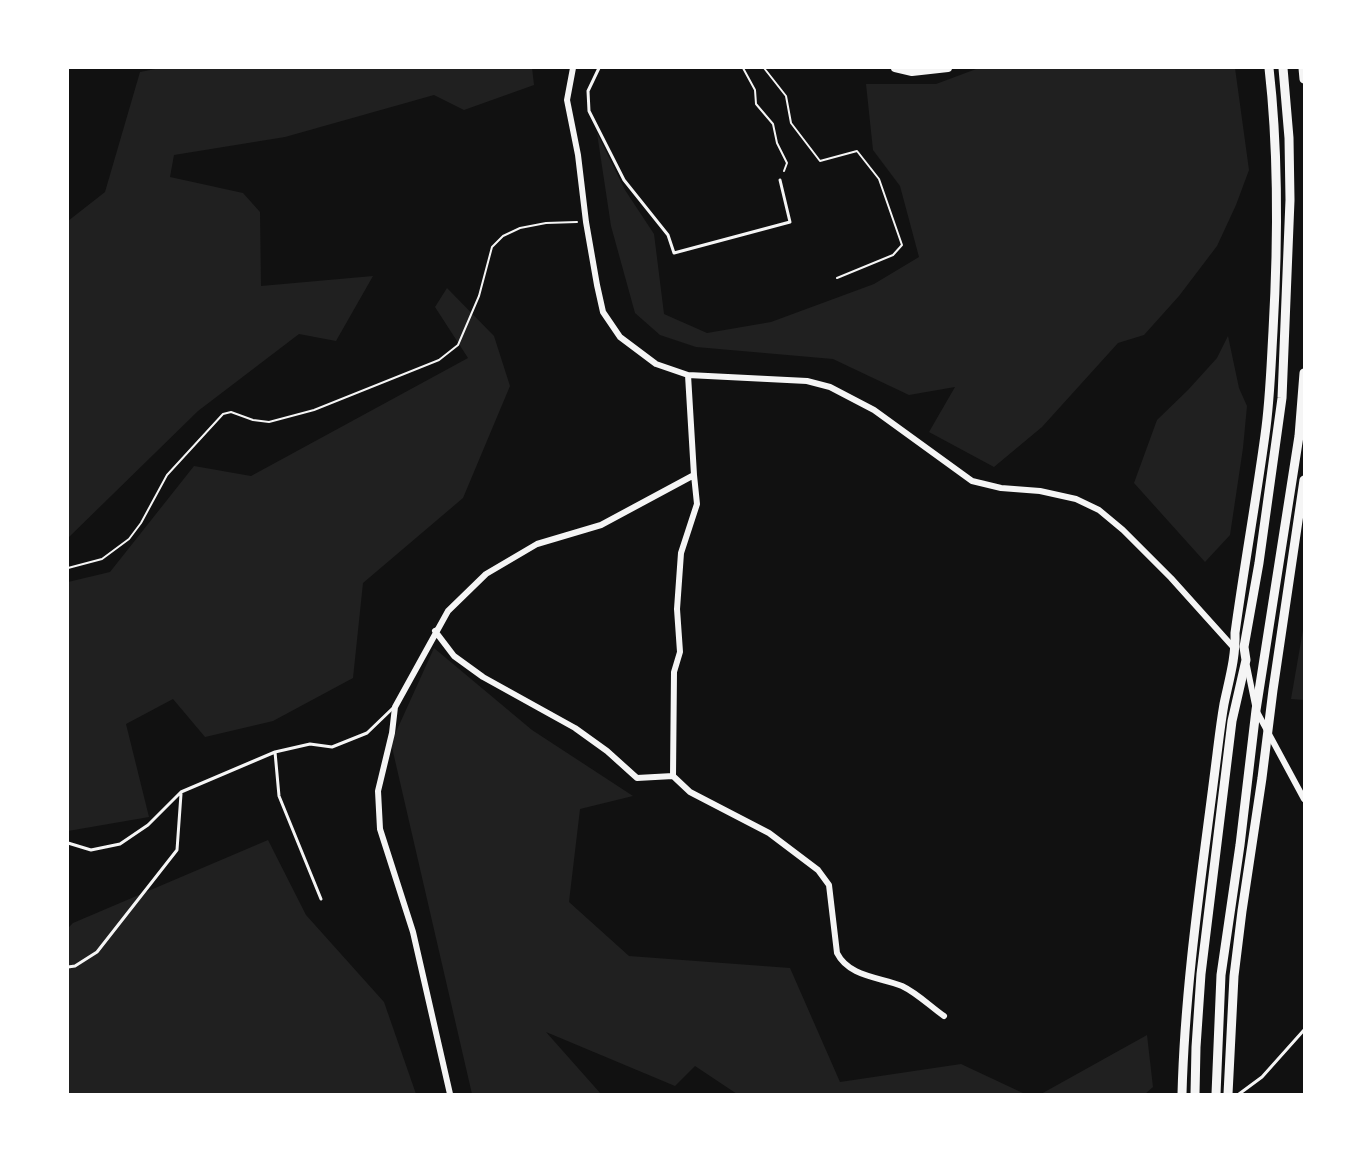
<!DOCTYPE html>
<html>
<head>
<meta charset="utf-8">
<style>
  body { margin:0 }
  #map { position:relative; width:1372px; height:1162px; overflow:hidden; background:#111; font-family:Commissioner,sans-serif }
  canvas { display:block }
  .frame { position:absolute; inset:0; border:69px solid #fff; pointer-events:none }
</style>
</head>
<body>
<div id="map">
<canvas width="1372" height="1162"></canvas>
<div class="frame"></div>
</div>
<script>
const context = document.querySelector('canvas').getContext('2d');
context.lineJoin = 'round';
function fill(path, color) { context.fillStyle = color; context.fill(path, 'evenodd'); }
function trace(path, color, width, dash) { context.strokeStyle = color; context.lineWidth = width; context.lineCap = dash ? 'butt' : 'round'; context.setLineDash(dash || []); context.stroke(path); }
fill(new Path2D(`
  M 160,68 L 532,68 L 534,85 L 464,110 L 434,95 L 285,137 L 174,155 L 170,177 L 243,193 L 260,212 L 261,286 L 373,276 L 336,341 L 299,334 L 198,411 L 68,538 L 68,221 L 105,192 L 140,72 Z
  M 979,68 L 1235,68 L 1249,170 L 1236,205 L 1217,246 L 1179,296 L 1144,335 L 1118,343 L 1042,427 L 994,467 L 929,432 L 955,387 L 909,395 L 833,359 L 696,347 L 660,335 L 635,313 L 611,226 L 597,133 L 625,190 L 654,234 L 664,314 L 707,333 L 771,322 L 874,284 L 919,257 L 900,186 L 873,150 L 866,84 L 936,84 Z
  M 447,288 L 494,336 L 510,386 L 463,498 L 363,583 L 353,678 L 273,721 L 205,737 L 173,699 L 126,724 L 149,817 L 68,831 L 68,582 L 110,572 L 194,466 L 251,476 L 468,358 L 435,307 Z
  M 1228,336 L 1239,388 L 1247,406 L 1243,448 L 1230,535 L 1205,562 L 1134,483 L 1157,420 L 1188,390 L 1217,358 Z
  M 1304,624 L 1304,700 L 1291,699 Z
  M 434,648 L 532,730 L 633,796 L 580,809 L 569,902 L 629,956 L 790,968 L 840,1082 L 961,1064 L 1025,1094 L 737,1094 L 695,1066 L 675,1086 L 546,1032 L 601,1094 L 472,1094 L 391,743 Z
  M 268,840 L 306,915 L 384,1002 L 416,1094 L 68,1094 L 68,928 L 73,923 Z
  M 1147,1035 L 1153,1087 L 1145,1094 L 1041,1094 Z`), '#202020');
trace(new Path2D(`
  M 743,68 L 755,90 L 756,104 L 773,124 L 777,143 L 787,163 L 784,171
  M 764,68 L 786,96 L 791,123 L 820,161 L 857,151 L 879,179 L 902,245 L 893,255 L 837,278
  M 68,568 L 102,559 L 129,539 L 141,523 L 167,475 L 223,414 L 231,412 L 253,420 L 269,422 L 314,410 L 439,360 L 458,345 L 479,296 L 492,247 L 503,236 L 520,228 L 546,223 L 577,222`), '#f5f5f5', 2);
trace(new Path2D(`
  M 599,68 L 588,91 L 589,111 L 624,180 L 668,235 L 674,253 L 790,222 L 780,180
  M 275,752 L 279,796 L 321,899
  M 68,843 L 91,850 L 120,844 L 148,825 L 181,792 L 275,752 L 310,744 L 332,747 L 367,733 L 393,708
  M 68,967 L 75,966 L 97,952 L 177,850 L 181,794
  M 1239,1094 L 1262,1077 L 1304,1030`), '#f5f5f5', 3);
trace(new Path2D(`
  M 573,68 L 567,100 L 578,155 L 586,222 L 597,285 L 603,312 L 620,337 L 656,364 L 688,375 L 807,381 L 830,387 L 874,410 L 972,481 L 1001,488 L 1040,491 L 1076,499 L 1099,510 L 1123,530 L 1171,578 L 1234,648
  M 435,631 L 454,656 L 483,677 L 575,728 L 607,751 L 637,778 L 673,776 L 690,792 L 769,833 L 818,870 L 829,885 L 837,953 C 849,977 880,977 902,986 C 917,993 931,1007 944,1016
  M 1247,666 L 1256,710 L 1304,799
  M 673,776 L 674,672 L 680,652 L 677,609 L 681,553 L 697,504 L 694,475
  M 450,1094 L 413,932 L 380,829 L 378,791 L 392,733 L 395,707 L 448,611 L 486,574 L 537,544 L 601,525 L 694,475 L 688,375`), '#f5f5f5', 6);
trace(new Path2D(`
  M 895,68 L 912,72 L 948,68`), '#f5f5f5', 8);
trace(new Path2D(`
  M 1303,68 L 1304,79
  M 1182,1094 C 1185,980 1203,867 1217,754 C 1219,738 1221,721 1224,704 C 1229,680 1236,657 1235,633 C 1244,567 1256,501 1265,435 C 1270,401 1271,365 1273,331 C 1278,243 1279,155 1269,68
  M 1195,1094 L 1196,1047 L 1201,974 L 1232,721 L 1246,660 L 1244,647 L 1259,563 L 1282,398 L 1290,200 L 1289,138 L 1283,68
  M 1216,1094 L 1221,975 L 1240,845 L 1256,710 L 1299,436 L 1304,373
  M 1228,1094 L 1234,976 L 1242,911 L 1262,778 L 1273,690 L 1304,480`), '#f5f5f5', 9);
</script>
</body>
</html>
